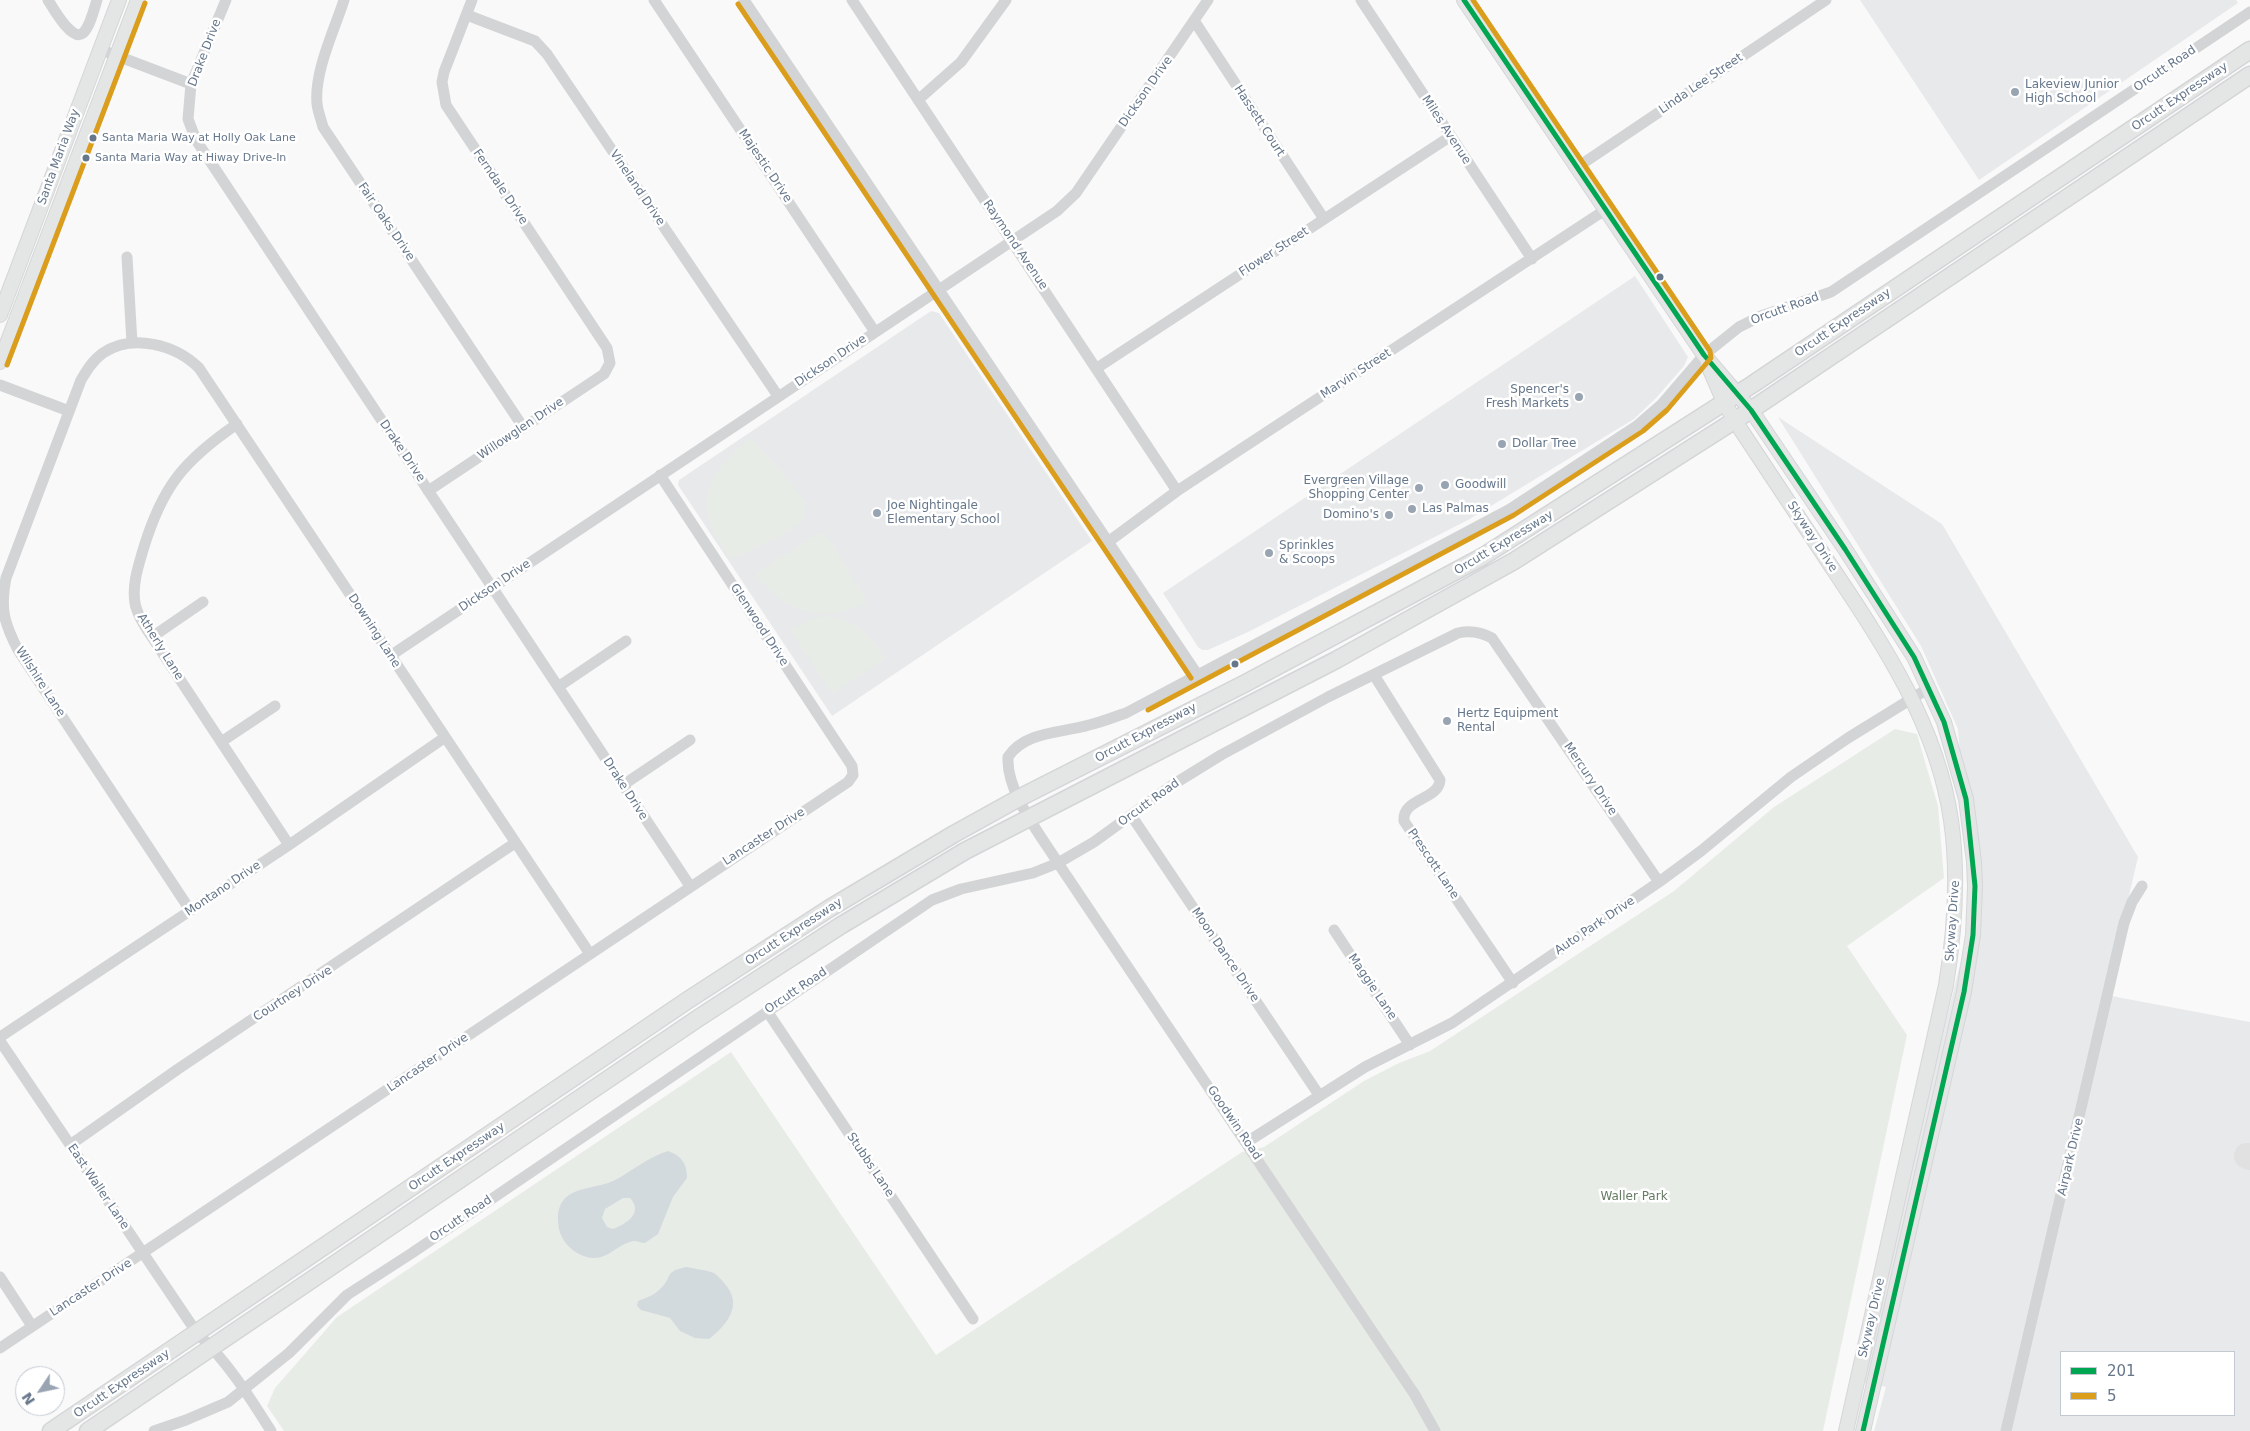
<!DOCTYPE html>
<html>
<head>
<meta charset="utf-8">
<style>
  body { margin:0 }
  #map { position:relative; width:2250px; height:1431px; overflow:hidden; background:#f9f9f9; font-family:"DejaVu Sans",sans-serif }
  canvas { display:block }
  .legend { position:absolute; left:2060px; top:1351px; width:175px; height:65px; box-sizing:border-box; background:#fff; border:1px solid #c2c9d1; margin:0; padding:6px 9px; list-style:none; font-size:15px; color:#66778b }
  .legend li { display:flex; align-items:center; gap:10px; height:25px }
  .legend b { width:25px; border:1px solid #c2c9d1 }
  .north { position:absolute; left:15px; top:1366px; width:50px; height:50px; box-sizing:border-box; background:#fff; border:1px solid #c2c9d1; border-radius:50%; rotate:236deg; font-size:14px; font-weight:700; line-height:20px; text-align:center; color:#66778b }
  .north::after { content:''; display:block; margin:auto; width:18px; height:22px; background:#99a4b2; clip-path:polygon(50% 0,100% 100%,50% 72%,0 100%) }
</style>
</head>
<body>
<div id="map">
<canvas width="2250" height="1431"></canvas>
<ul class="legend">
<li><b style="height:6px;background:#00a651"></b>201</li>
<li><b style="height:6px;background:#da9d1c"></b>5</li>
</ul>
<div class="north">N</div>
</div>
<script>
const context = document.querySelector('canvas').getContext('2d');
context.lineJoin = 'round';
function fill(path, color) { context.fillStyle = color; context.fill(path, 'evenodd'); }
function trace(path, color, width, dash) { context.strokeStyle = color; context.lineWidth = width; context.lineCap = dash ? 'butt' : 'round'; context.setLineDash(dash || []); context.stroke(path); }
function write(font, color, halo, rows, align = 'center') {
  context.font = font + ' "DejaVu Sans",sans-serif'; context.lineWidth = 5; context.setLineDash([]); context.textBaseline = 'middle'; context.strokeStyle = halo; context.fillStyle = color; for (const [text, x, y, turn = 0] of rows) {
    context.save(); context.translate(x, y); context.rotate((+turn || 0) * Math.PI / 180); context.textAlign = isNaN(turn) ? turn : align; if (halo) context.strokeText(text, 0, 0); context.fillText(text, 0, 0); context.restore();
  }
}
fill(new Path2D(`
  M 1860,0 L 2236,0 L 2238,3 L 1979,180 Z
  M 1635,276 L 1688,357 L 1684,366 L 1657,397 L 1634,419 L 1468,520 L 1248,632 L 1208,650 L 1202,650 L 1198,647 L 1163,593 Z
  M 931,311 L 939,313 L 1092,541 L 832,716 L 678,485 L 679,480 Z
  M 1778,417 L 1942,524 L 2138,857 L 2106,995 L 2250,1022 L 2250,1431 L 1874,1431 L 1886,1387 L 1859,1382 L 1969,927 L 1964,798 L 1958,729 L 1921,646 ZM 2061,1352 L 2234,1352 L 2234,1415 L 2061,1415 Z`), '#e8e9ea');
fill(new Path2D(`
  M 751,438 L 793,486 L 806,504 L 802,522 L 780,536 L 731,559 C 692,507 702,478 751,438 Z
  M 817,534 L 827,536 L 867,602 C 824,625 784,612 756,574 Z
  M 826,616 C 854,620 871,635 885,659 L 833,692 L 830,691 L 791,630 L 814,618 Z
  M 1895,729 L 1917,734 L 1938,806 L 1944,878 L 1847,946 L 1907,1035 L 1823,1431 L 284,1431 L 267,1406 L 275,1388 L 337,1317 L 731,1052 L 936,1355 L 1242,1152 L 1264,1147 L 1364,1081 L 1399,1063 L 1430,1051 L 1674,891 L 1774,807 Z`), '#e8ece7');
fill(new Path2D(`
  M 668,1151 C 682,1156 687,1164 687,1178 L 673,1197 L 658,1234 L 645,1243 C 642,1243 637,1241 634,1241 C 619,1243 609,1259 592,1258 C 580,1257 567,1248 562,1237 C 559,1232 558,1225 558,1219 C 558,1184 594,1191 615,1180 C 634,1170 648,1157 668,1151 ZM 623,1198 L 630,1198 C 644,1213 626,1224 613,1229 L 607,1227 L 602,1218 L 605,1209 Z
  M 687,1267 C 695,1269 706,1270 714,1273 C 718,1276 722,1280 725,1284 C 743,1305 728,1324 709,1339 L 695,1338 L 680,1331 L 670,1318 L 641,1310 L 637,1306 L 638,1301 C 645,1298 655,1295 660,1289 C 673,1278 663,1271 687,1267 Z`), '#d3dade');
trace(new Path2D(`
  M 2247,1156 L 2250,1157`), '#e1e1e2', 26);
const major = new Path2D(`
  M 1464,0 L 1704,355 L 1751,410 L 1845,549 L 1914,657 L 1944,722 L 1966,799 L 1974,862 L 1975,886 L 1973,935 L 1964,992 L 1863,1431
  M 0,315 L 119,0
  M 0,362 L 138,0
  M 1708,365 L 1724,402 L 1735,421 C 1767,469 1799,517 1831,566 C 1883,644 1937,724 1951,820 C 1959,876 1955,930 1946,985 L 1846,1431`);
const highway = new Path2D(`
  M 51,1431 L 688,1000 L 830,908 L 954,834 L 1019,798 L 1244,684 L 1482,557 L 1753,384 L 2250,50
  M 88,1431 L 700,1017 L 840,926 L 965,851 L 1336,660 L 1514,561 L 1751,410 L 2250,75`);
trace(major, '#d5d6d8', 16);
trace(highway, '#d4d5d7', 19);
trace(new Path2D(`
  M 48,0 C 53,8 72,42 83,33 C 90,27 94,9 97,0
  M 226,0 L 191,84 L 188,119 L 196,140 L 690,886
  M 344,0 C 334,31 314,72 317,104 C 318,112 321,119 323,127 L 523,427
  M 654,0 L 875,332
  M 744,0 L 1197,674
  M 852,0 L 1177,491
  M 1361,0 L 1532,259
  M 467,15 L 535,41 L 547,54 L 778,396
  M 1195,22 L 1324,219
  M 99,49 L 191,84
  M 918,100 L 961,62 L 1006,0
  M 1576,168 L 1826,0
  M 127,257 L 132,343
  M 1097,368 L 1451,136
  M 0,385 L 69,411
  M 237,424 C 183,461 162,487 143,550 C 138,567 132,585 135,603 C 137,615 145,627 152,637 L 289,845
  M 428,491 L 604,374 L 610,363 L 607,348 L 446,105 L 442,82 L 444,72 L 472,0
  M 1108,542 L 1177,491 L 1605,210
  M 152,637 L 203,602
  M 390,656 L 1057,211 L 1076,193 L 1208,0
  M 1374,675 L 1440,780 C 1439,800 1402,798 1404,821 L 1513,983
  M 558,687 L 626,641
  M 221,742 L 275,706
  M 623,785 L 690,740
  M 1131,815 L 1319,1095
  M 190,910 L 18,650 C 4,623 0,609 6,578 L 81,380 C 87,370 93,360 103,353 C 133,333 176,345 199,368 L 590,954
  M 1334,930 L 1410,1045
  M 767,1011 L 973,1319
  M 0,1037 L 289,845 L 444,738
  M 0,1041 L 197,1333 C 227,1361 249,1396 271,1431
  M 1247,1142 L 1365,1067 L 1452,1023 L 1659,882 L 1701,851 L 1791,777 L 1848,738 L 1929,688
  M 70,1145 L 178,1069 L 515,843
  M 0,1277 L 32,1326
  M 0,1348 L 848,782 L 853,775 L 852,766 L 660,475
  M 154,1431 L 186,1420 L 228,1402 L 289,1353 L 347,1295 L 412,1253 L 932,900 L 961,889 L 1033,873 L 1058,863 L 1094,842 L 1174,784 L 1221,755 L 1328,697 L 1458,633 C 1471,630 1481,632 1492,638 L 1659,882
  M 1435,1431 L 1415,1395 L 1058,863 C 1040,834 1006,792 1008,757 C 1025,731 1062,733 1089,725 C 1102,722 1114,717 1126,713 L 1510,509 L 1638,425 L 1661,405 L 1704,355 L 1739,327 L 1761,316 L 1831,292 L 2250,12
  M 2006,1431 L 2124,923 L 2132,902 L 2142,886`), '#d3d4d5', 11);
trace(major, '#e4e5e5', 14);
trace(highway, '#e4e5e5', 16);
trace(new Path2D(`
  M 1464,0 L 1704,355 L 1751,410 L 1845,549 L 1914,657 L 1944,722 L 1966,799 L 1975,886 L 1973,935 L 1964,992 L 1863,1431`), '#00a651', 5);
trace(new Path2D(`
  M 738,4 L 1191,678
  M 7,365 L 145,3
  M 1148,710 L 1514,515 L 1643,431 L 1667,410 L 1711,358 L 1710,351 L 1473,0`), '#da9d1c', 5);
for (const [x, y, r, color] of [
  [2015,92,5,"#99a4b2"],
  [93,138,4.5,"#66778b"],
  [86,158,4.5,"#66778b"],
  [1660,277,4.5,"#66778b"],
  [1579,397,5,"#99a4b2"],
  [1502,444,5,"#99a4b2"],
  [1445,485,5,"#99a4b2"],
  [1419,488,5,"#99a4b2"],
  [1412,509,5,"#99a4b2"],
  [877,513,5,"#99a4b2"],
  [1389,515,5,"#99a4b2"],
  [1269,553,5,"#99a4b2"],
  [1235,664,4.5,"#66778b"],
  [1447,721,5,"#99a4b2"]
]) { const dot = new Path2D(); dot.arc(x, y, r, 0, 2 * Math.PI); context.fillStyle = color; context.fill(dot); trace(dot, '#fff', 2); }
write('11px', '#66778b', '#fff', [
  ["Santa Maria Way at Holly Oak Lane",102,138],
  ["Santa Maria Way at Hiway Drive-In",95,158]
], 'left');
write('12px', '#66778b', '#fff', [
  ["Drake Drive",205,53,-69],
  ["Orcutt Road",2165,69,-34],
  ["Linda Lee Street",1701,84,-34],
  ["Dickson Drive",1146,92,-55],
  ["Orcutt Expressway",2180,97,-34],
  ["Hassett Court",1259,121,57],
  ["Miles Avenue",1446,130,57],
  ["Santa Maria Way",59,157,-70],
  ["Majestic Drive",765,166,56],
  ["Ferndale Drive",500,187,56],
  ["Vineland Drive",637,188,56],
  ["Fair Oaks Drive",386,222,56],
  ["Raymond Avenue",1015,245,56],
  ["Flower Street",1274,252,-33],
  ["Orcutt Road",1785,309,-20],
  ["Orcutt Expressway",1843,323,-34],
  ["Dickson Drive",831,361,-34],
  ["Marvin Street",1356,374,-33],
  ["Willowglen Drive",521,429,-34],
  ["Drake Drive",402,451,56],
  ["Skyway Drive",1812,537,57],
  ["Orcutt Expressway",1504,543,-31],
  ["Dickson Drive",495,586,-34],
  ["Glenwood Drive",759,625,57],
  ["Downing Lane",374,631,57],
  ["Atherly Lane",160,647,58],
  ["Wilshire Lane",40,682,57],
  ["Orcutt Expressway",1146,733,-28],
  ["Mercury Drive",1590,779,56],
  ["Drake Drive",625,789,57],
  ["Orcutt Road",1149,803,-36],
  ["Lancaster Drive",764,837,-33],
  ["Prescott Lane",1433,864,56],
  ["Montano Drive",223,889,-34],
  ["Skyway Drive",1953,921,-86],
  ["Auto Park Drive",1595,926,-34],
  ["Orcutt Expressway",794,932,-33],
  ["Moon Dance Drive",1225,955,56],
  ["Maggie Lane",1372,987,56],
  ["Orcutt Road",796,991,-34],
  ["Courtney Drive",293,994,-33],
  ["Lancaster Drive",428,1063,-34],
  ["Goodwin Road",1234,1123,56],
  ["Orcutt Expressway",457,1157,-34],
  ["Airpark Drive",2071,1157,-77],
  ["Stubbs Lane",870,1165,56],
  ["East Waller Lane",98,1187,56],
  ["Orcutt Road",461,1219,-34],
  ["Lancaster Drive",91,1288,-33],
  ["Skyway Drive",1872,1318,-77],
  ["Orcutt Expressway",122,1384,-34]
]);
write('12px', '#66778b', '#fff', [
  ["Lakeview Junior",2025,85],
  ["High School",2025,99],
  ["Spencer's",1569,390,"right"],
  ["Fresh Markets",1569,404,"right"],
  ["Dollar Tree",1512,444],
  ["Evergreen Village",1409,481,"right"],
  ["Shopping Center",1409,495,"right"],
  ["Goodwill",1455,485],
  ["Joe Nightingale",887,506],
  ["Elementary School",887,520],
  ["Las Palmas",1422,509],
  ["Domino's",1379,515,"right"],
  ["Sprinkles",1279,546],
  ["& Scoops",1279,560],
  ["Hertz Equipment",1457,714],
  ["Rental",1457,728]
], 'left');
write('12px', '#657b62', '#fff', [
  ["Waller Park",1634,1197]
]);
</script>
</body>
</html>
